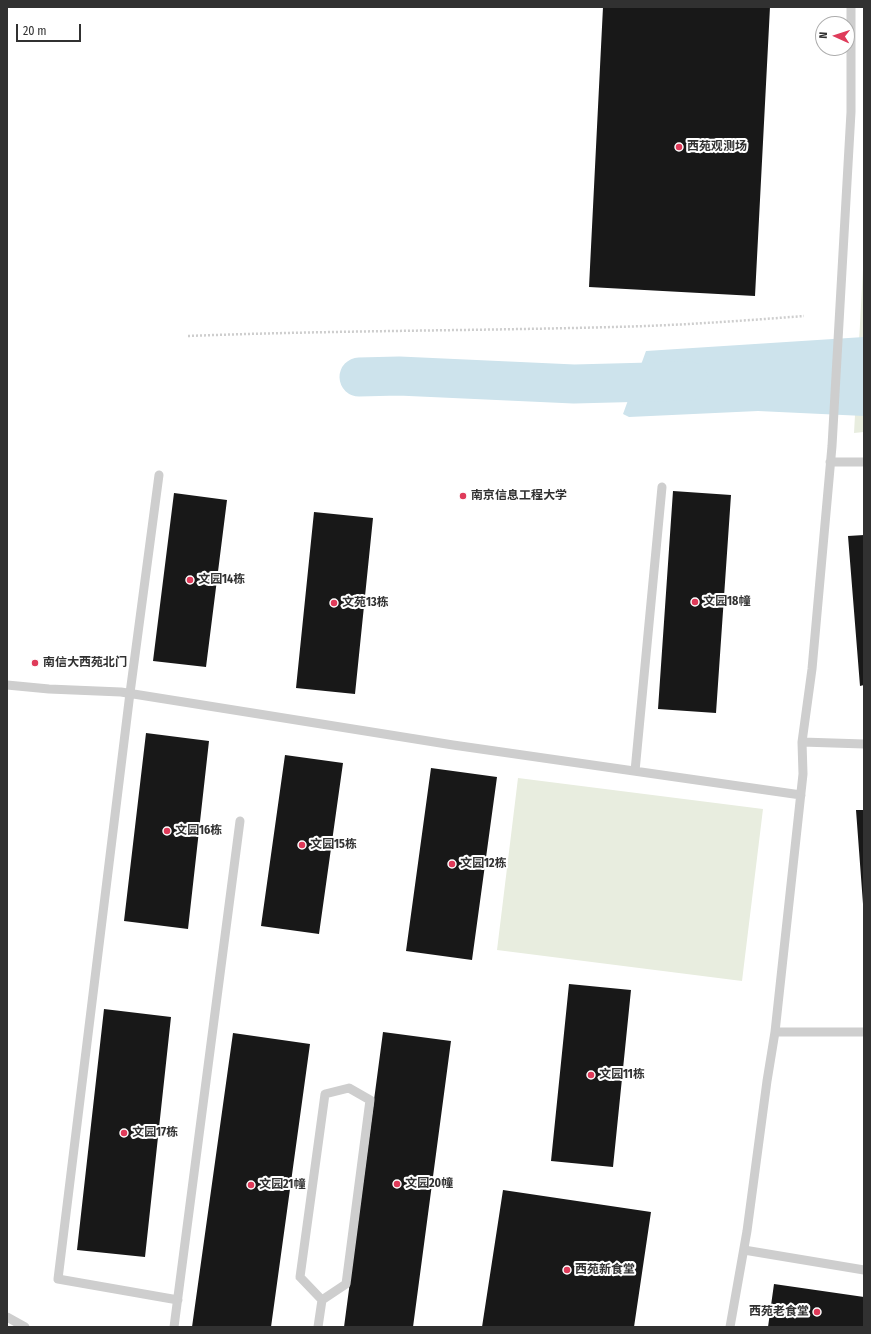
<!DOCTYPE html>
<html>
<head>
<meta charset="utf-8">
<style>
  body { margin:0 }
  #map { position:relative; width:871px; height:1334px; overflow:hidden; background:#fff; font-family:"Fira Sans Condensed",sans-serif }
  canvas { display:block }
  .frame { position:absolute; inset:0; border:8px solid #313131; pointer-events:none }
  .north { position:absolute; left:815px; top:16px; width:40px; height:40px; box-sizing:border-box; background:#fff; border:1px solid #adadad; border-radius:50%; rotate:273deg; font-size:11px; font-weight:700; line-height:16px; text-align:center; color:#313131 }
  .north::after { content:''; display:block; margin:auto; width:14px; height:18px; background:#df3b5a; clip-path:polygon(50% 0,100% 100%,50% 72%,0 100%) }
  .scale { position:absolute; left:16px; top:24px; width:65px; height:18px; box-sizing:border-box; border:2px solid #313131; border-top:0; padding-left:5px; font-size:12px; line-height:14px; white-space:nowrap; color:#313131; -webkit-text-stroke:3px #fff; paint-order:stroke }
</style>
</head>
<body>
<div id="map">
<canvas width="871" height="1334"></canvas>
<div class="frame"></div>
<div class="north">N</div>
<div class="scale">20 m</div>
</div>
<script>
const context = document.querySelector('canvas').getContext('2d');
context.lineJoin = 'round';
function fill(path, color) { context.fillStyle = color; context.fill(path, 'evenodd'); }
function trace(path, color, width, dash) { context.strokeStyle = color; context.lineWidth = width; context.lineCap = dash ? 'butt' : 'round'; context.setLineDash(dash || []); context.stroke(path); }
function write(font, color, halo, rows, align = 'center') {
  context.font = font + ' "Fira Sans Condensed","Noto Sans SC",sans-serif'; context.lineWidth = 4; context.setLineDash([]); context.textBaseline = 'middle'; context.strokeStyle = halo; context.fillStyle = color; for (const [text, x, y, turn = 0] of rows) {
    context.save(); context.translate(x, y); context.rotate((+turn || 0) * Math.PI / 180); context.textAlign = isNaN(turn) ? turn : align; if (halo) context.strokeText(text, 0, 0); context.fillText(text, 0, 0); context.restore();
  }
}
fill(new Path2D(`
  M 864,251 L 864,432 L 854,433 Z
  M 518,778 L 763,809 L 742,981 L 497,950 Z`), '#e8eddf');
fill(new Path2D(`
  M 864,337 L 864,416 L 758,411 L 629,417 L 623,414 L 646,351 Z`), '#cde3ec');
trace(new Path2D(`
  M 359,377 L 399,376 L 574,384 L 689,381`), '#cde3ec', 39);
fill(new Path2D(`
  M 603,7 L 770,7 L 755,296 L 589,287 Z
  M 673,491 L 731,495 L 716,713 L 658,709 Z
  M 174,493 L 227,500 L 206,667 L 153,661 Z
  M 314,512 L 373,518 L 355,694 L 296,688 Z
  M 864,535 L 864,685 L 860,686 L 848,536 Z
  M 146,733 L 209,741 L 188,929 L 124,921 Z
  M 285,755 L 343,763 L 319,934 L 261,926 Z
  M 431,768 L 497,777 L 472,960 L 406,951 Z
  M 856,810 L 864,810 L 864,904 L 863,904 Z
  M 569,984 L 631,990 L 613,1167 L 551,1161 Z
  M 104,1009 L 171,1017 L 145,1257 L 77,1250 Z
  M 383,1032 L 451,1041 L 413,1327 L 344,1327 Z
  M 233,1033 L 310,1044 L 271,1327 L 192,1327 Z
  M 503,1190 L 651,1212 L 634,1327 L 482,1327 Z
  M 774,1284 L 864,1297 L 864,1327 L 768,1327 Z`), '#181818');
trace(new Path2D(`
  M 188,336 C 341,330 494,331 646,326 C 699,324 752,320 804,316`), '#cecece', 2.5, [2, 2]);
trace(new Path2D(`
  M 830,462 L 864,462
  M 159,475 L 130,693 L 58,1279 L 178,1300
  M 7,685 L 49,689 L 121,692 L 453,745 L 801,795
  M 802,742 L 864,744
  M 635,771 L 662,487
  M 775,1032 L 864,1032
  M 744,1250 L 864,1270
  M 7,1317 L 25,1327
  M 174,1327 L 240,821
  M 318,1327 L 322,1300 L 346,1284 L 370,1100 L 349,1088 L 325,1094 L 300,1277 L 322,1300
  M 730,1327 L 747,1231 L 767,1081 L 775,1032 L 803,774 L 802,742 L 812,669 L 832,446 L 851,112 L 851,7`), '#cecece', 9);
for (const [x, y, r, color] of [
  [679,147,4,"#df3b5a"],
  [463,496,4,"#df3b5a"],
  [190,580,4,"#df3b5a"],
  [695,602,4,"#df3b5a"],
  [334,603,4,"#df3b5a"],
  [35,663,4,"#df3b5a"],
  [167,831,4,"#df3b5a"],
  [302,845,4,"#df3b5a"],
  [452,864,4,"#df3b5a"],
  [591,1075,4,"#df3b5a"],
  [124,1133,4,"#df3b5a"],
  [397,1184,4,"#df3b5a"],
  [251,1185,4,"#df3b5a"],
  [567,1270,4,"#df3b5a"],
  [817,1312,4,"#df3b5a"]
]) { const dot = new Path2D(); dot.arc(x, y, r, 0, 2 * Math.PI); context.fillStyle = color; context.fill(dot); trace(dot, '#fff', 1.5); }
write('bold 12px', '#313131', '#fff', [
  ["西苑观测场",687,147],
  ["南京信息工程大学",471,496],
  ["文园14栋",198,580],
  ["文园18幢",703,602],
  ["文苑13栋",342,603],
  ["南信大西苑北门",43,663],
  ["文园16栋",175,831],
  ["文园15栋",310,845],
  ["文园12栋",460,864],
  ["文园11栋",599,1075],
  ["文园17栋",132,1133],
  ["文园20幢",405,1184],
  ["文园21幢",259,1185],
  ["西苑新食堂",575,1270],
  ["西苑老食堂",809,1312,"right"]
], 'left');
</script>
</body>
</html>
